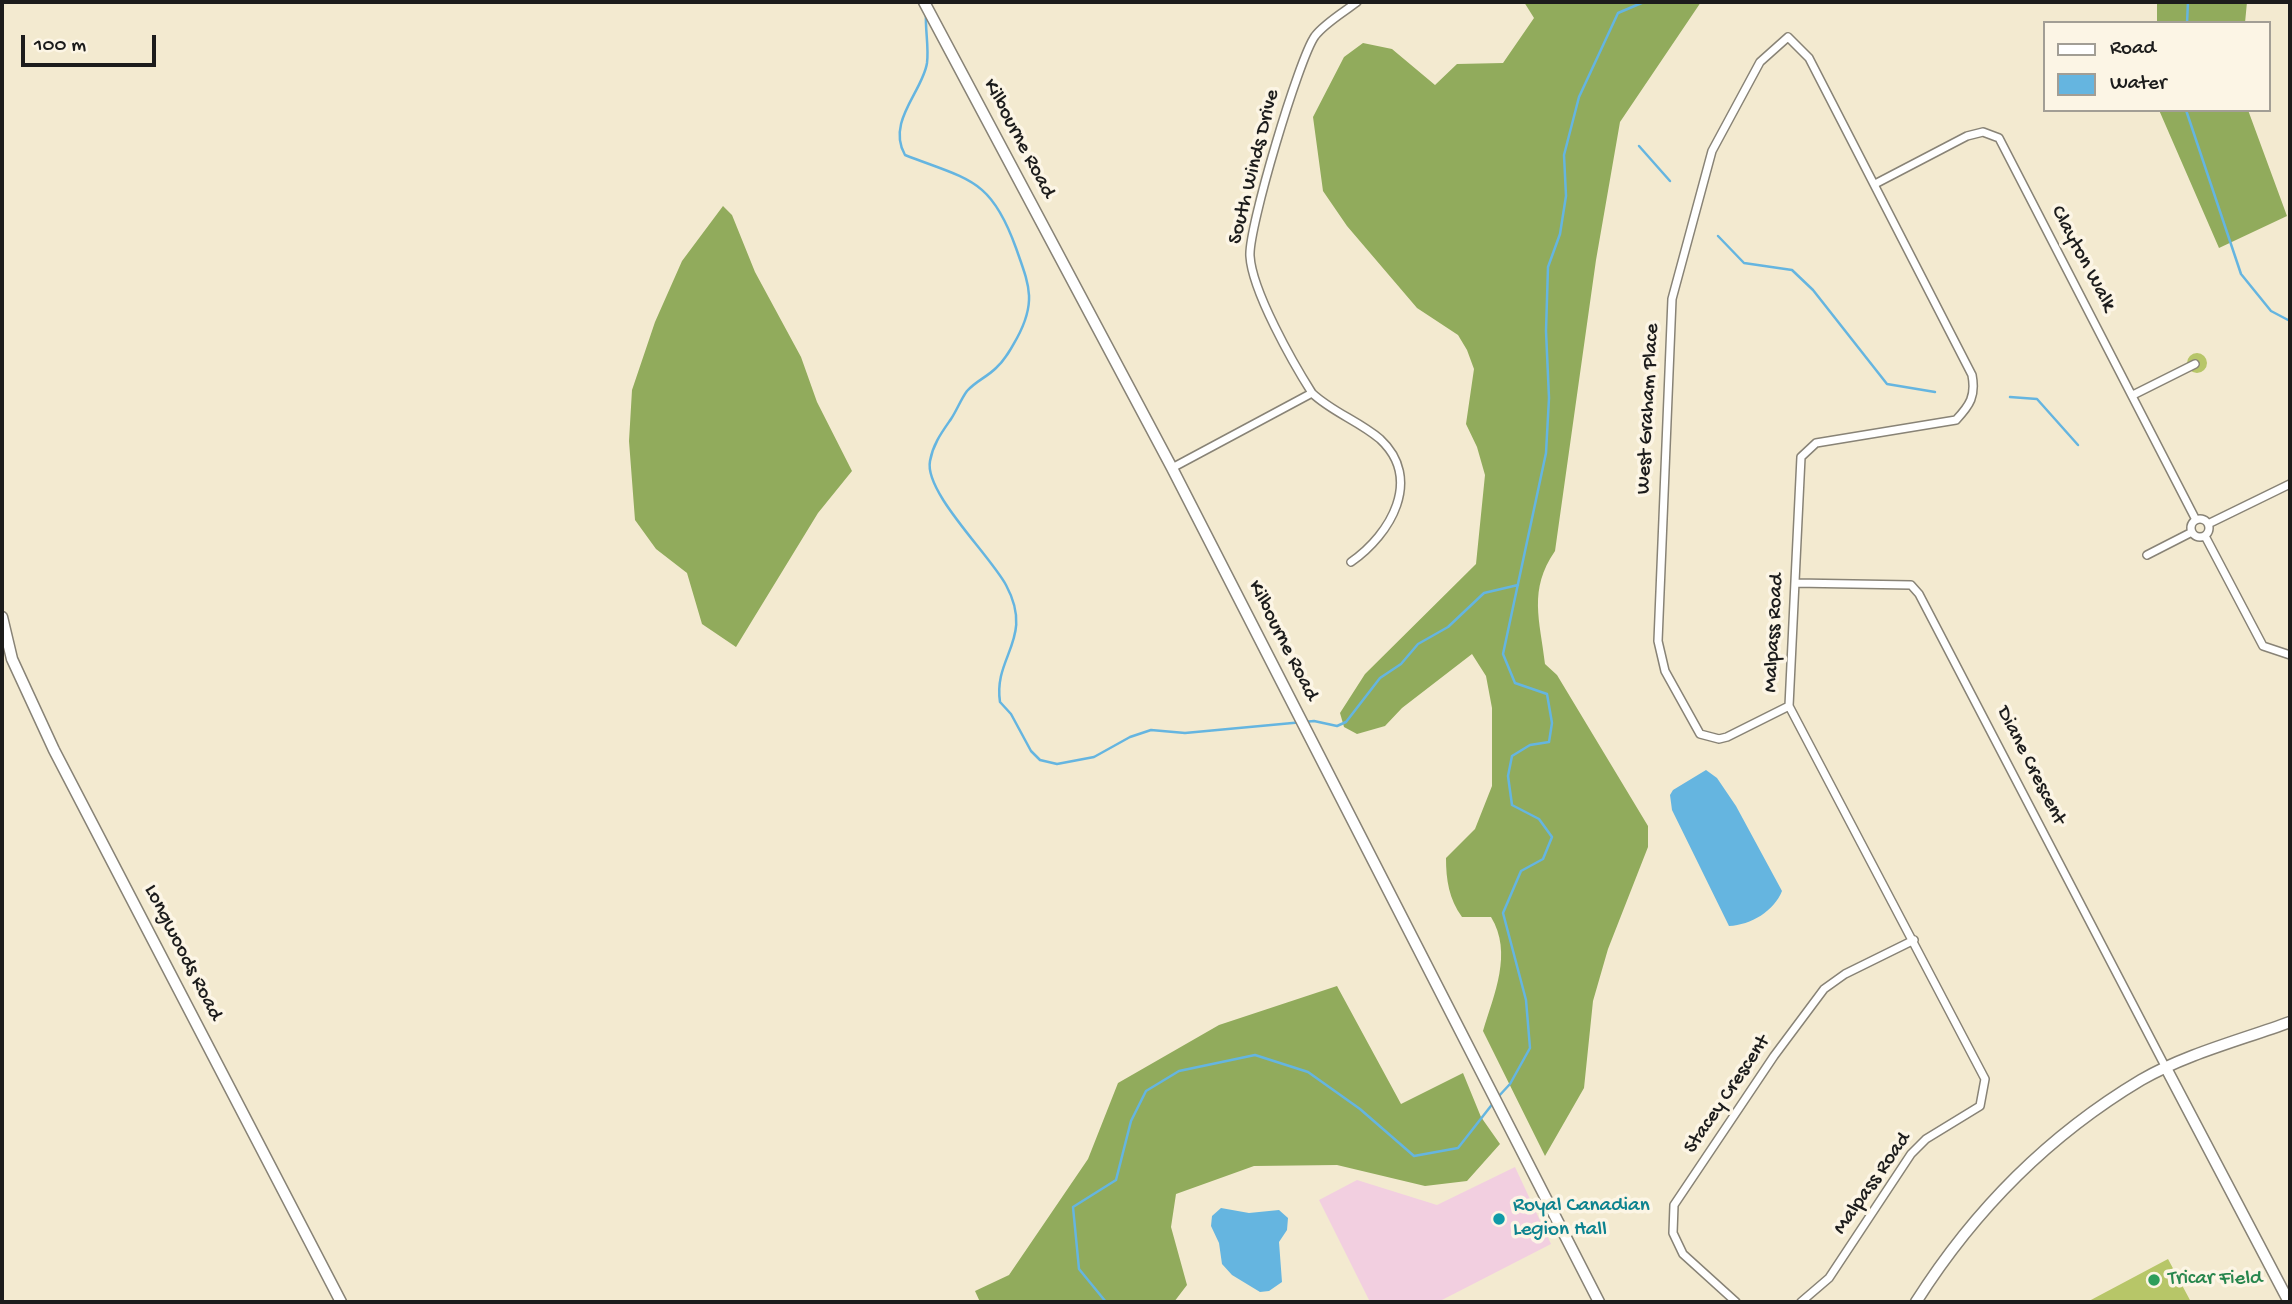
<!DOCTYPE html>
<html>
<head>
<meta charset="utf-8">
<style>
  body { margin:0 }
  #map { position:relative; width:2292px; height:1304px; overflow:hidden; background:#f3ead0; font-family:"Gochi Hand",sans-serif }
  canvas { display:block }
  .frame { position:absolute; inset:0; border:4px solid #1c1c1c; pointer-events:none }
  .legend { position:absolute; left:2043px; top:21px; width:228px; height:91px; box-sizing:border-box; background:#fcf5e5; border:2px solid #a29e95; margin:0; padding:9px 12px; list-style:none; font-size:21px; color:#1c1c1c }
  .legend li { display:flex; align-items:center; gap:14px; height:35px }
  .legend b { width:35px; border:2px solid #a29e95 }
  .scale { position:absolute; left:21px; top:35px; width:135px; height:32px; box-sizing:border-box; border:4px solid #1c1c1c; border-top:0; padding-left:9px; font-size:21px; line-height:24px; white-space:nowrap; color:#1c1c1c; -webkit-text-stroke:5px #fcf5e5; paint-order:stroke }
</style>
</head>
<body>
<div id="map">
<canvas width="2292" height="1304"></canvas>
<div class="frame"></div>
<ul class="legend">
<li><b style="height:9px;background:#fff"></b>Road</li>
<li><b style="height:19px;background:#65b5e0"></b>Water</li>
</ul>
<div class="scale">100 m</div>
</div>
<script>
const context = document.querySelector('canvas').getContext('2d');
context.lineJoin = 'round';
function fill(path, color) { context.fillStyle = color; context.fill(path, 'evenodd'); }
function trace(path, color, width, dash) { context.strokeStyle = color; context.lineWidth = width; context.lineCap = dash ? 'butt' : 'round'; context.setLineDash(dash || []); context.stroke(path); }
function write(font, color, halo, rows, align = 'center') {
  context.font = font + ' "Gochi Hand",sans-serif'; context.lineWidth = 7; context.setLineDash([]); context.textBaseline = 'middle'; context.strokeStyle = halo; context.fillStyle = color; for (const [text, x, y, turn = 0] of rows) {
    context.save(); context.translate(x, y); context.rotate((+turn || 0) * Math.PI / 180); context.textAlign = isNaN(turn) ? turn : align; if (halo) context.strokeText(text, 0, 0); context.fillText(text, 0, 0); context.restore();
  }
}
fill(new Path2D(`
  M 1515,1167 L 1551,1244 L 1438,1302 L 1370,1302 L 1319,1200 L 1357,1180 L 1437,1205 Z`), '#f2cfe0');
fill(new Path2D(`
  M2187 363a10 10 0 1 1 20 0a10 10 0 1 1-20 0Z
  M 2168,1259 L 2191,1302 L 2090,1302 L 2089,1301 Z`), '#b7c668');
fill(new Path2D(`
  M 1524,2 L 1701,2 L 1620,122 L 1596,260 L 1555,551 C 1528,590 1540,620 1545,664 L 1557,675 L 1648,826 L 1648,847 L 1608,949 L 1593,1001 L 1584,1088 L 1545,1156 L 1483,1031 C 1494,994 1513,953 1491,917 L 1462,917 C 1449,899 1446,880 1446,858 L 1475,829 L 1492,786 L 1492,708 L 1486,676 L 1472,654 L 1402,708 L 1385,726 L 1357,734 L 1344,727 L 1340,713 L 1365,674 L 1476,564 L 1485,475 L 1477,447 L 1466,424 L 1474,369 L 1467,350 L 1458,335 L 1417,308 L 1347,226 L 1323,191 L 1313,117 L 1344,57 L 1363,43 L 1392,49 L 1435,85 L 1457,64 L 1503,63 L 1534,18 Z
  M 2157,2 L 2247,2 L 2245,23 L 2157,23 Z
  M 2159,110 L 2248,110 L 2287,216 L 2219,248 Z
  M 723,206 L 732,215 L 755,272 L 801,357 L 817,402 L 852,471 L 818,513 L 736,647 L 702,624 L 687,573 L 656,549 L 635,520 L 629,441 L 632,390 L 655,322 L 682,261 Z
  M 1337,986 L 1401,1104 L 1463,1073 L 1481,1117 L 1500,1144 L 1467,1181 L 1425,1186 L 1337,1165 L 1254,1166 L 1176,1194 L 1171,1227 L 1187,1285 L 1174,1302 L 980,1302 L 975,1291 L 1009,1275 L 1088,1159 L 1118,1083 L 1219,1025 Z`), '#91ab5c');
fill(new Path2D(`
  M 1706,770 L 1717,778 L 1736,806 L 1782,891 C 1774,911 1751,925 1729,926 L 1672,810 L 1670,795 L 1673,790 Z
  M 1221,1208 L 1249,1213 L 1279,1210 L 1288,1218 L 1287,1230 L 1279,1242 L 1282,1282 L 1269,1291 L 1260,1292 L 1232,1275 L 1222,1264 L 1219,1243 L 1211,1226 L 1212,1216 Z`), '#65b5e0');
trace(new Path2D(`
  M 926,13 C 925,30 929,46 927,63 C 923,91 886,122 905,155 C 969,180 991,178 1016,248 C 1029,285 1037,301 1017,338 C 1011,349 1005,360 996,368 C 987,377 976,381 967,391 C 961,399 957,410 951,419 C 942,432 933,444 930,461 C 924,492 989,554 1006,585 C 1035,639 993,656 1000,702 L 1011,714 L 1031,751 L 1040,760 L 1057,764 L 1094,757 L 1130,737 L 1151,730 L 1185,733 L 1314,721 L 1337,726 L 1346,722 L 1380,678 L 1401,664 L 1418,644 L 1448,627 L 1484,593 L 1518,585
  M 2187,23 L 2188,2
  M 2186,110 L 2241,274 L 2271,311 L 2290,321
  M 1639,146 L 1670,181
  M 1718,236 L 1744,263 L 1792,270 L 1813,290 L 1887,384 L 1935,392
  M 2010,397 L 2037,399 L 2078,445
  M 1498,1097 L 1510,1084 L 1530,1048 L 1526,1000 L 1503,913 L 1521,871 L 1543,859 L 1552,837 L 1539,819 L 1512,805 L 1508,776 L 1512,756 L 1530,745 L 1549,742 L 1552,723 L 1547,694 L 1515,683 L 1503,654 L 1546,453 L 1549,398 L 1546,331 L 1548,267 L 1560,234 L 1566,196 L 1564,155 L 1579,97 L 1618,13 L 1644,2
  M 1106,1302 L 1079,1269 L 1073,1207 L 1116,1180 L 1131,1121 L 1146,1091 L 1179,1071 L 1255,1055 L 1308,1072 L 1360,1109 L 1414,1156 L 1458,1148 L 1494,1102`), '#65b5e0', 2.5);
const street = new Path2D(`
  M 1875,184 L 1967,136 L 1983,132 L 1999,138 L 2196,520
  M 1312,393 C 1293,363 1252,291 1250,256 C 1248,229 1299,58 1315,36 C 1325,23 1344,12 1357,2
  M 2133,395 L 2195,364
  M 1172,468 L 1312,393 C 1332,412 1359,421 1380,439 C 1423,479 1391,534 1351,562
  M2191 528a9 9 0 1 1 18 0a9 9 0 1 1-18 0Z
  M 2208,524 L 2290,484
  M 2205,536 L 2263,646 L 2290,655
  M 2147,555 L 2192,532
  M 1795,583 L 1911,585 L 1919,594 L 2166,1068
  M 1789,706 L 1727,737 L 1719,739 L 1700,734 L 1665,671 L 1658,641 L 1672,299 L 1712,151 L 1760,62 L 1788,37 L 1809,58 L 1972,375 C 1976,396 1970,405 1956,420 L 1816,443 L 1801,457 L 1789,706 L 1985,1079 L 1980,1106 L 1926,1139 L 1911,1154 L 1829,1278 L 1801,1302
  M 1736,1302 L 1683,1254 L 1673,1233 L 1674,1205 L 1774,1056 L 1824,989 L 1845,974 L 1914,940`);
const secondary = new Path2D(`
  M 924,2 L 1172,468 L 1599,1302
  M 2,617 L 12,659 L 54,750 L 341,1302
  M 2166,1068 L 2289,1302
  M 1916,1302 C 1973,1212 2049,1135 2141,1080 C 2186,1054 2241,1040 2290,1022`);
trace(street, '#888376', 10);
trace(secondary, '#888376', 13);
trace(street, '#fff', 7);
trace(secondary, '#fff', 10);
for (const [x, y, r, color] of [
  [1499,1219,7,"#0f9aa8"],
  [2154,1280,7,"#2e9e5b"]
]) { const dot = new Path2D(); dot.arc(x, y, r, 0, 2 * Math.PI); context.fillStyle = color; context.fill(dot); trace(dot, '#fcf5e5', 2.5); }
write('21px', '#1c1c1c', '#fcf5e5', [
  ["Kilbourne Road",1018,139,62],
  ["South Winds Drive",1255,167,-76],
  ["Clayton Walk",2082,259,62],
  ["West Graham Place",1649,409,-87],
  ["Malpass Road",1775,633,-87],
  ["Kilbourne Road",1282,641,63],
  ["Diane Crescent",2030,766,63],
  ["Longwoods Road",182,953,63],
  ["Stacey Crescent",1728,1095,-56],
  ["Malpass Road",1873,1184,-55]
]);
write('21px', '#0d838f', '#fcf5e5', [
  ["Royal Canadian",1513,1207],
  ["Legion Hall",1513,1231]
], 'left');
write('21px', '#27864d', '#fcf5e5', [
  ["Tricar Field",2168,1280]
], 'left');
</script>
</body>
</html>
